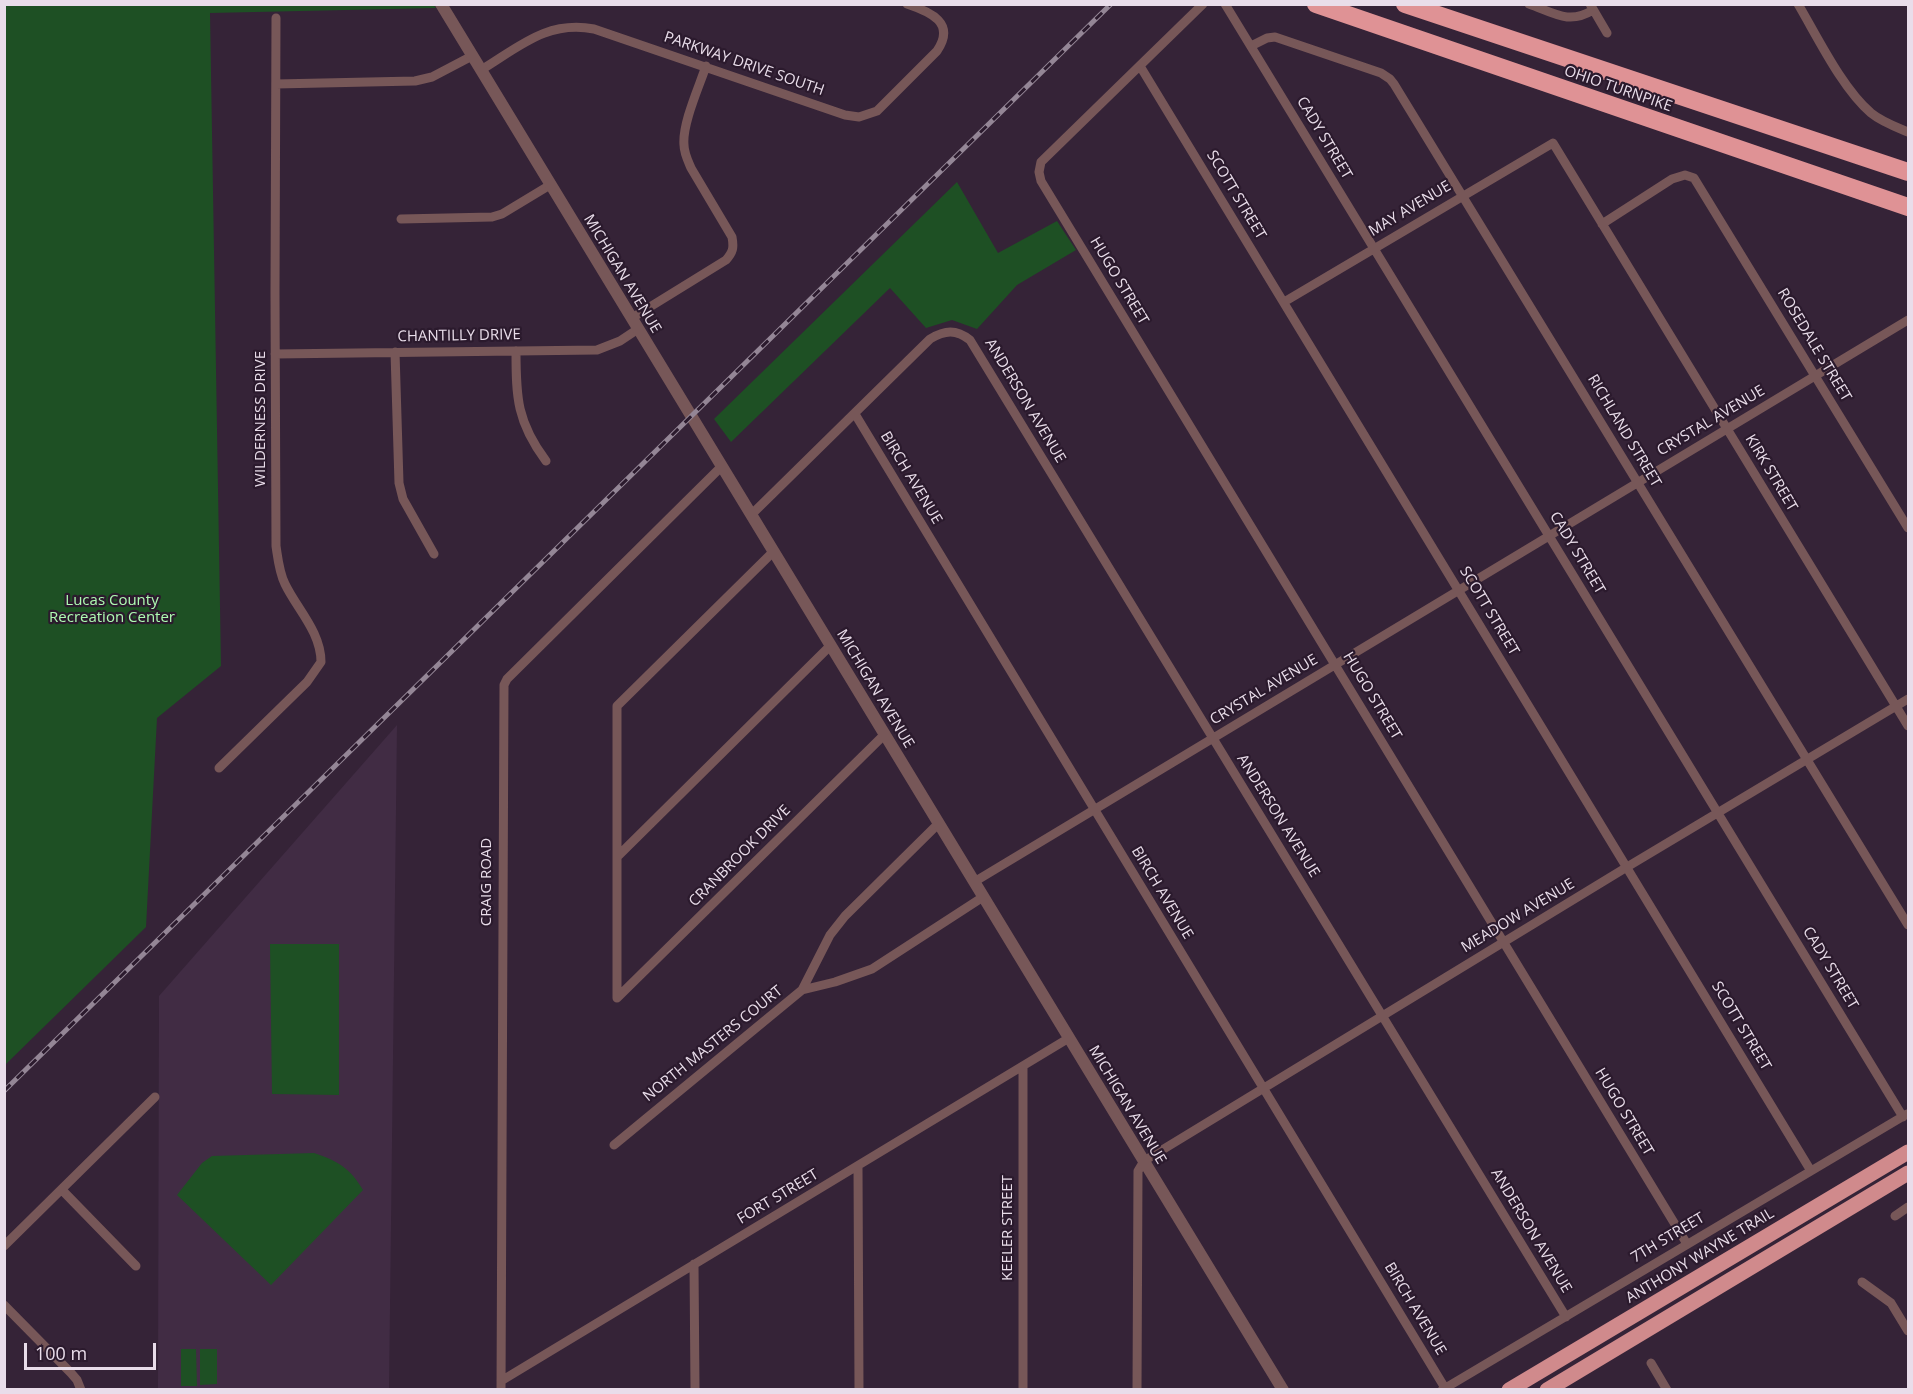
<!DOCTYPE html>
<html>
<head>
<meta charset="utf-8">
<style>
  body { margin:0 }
  #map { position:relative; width:1913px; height:1394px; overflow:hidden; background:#352337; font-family:"Open Sans",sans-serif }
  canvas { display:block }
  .frame { position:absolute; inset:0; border:6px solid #e9ddea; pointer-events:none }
  .scale { position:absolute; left:24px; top:1343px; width:132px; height:27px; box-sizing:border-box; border:3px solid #e9ddea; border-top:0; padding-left:8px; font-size:18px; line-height:21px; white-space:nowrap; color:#e9ddea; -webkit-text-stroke:4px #2b1a2d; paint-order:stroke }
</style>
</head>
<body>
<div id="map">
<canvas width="1913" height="1394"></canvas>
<div class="frame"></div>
<div class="scale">100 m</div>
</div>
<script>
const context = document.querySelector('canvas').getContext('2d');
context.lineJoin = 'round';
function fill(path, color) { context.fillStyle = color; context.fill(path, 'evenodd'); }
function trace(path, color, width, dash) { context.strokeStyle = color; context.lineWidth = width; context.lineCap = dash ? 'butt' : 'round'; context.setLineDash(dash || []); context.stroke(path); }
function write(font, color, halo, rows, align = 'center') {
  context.font = font + ' "Open Sans",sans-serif'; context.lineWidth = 4.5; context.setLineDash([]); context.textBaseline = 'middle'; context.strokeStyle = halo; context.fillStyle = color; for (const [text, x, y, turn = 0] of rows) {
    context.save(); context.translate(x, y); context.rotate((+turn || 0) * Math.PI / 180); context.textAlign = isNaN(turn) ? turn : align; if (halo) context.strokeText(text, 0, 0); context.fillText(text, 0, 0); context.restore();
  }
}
fill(new Path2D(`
  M 397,725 L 389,1389 L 158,1390 L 159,996 Z`), '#412c44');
fill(new Path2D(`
  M 5,4 L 433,4 L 436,8 L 210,13 L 221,666 L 157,718 L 146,927 L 5,1065 Z
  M 957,182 L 998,253 L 1057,221 L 1076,250 L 1017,285 L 977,329 L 952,320 L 926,328 L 890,288 L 731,442 L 714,419 Z
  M 270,944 L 339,944 L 339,1095 L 272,1094 Z
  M 314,1153 C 338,1161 350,1168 363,1190 L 271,1285 L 177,1195 L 202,1163 L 212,1156 Z
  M 181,1349 L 196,1349 L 197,1386 L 181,1386 Z
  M 200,1349 L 217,1349 L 217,1384 L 200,1385 Z`), '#1e5024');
trace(new Path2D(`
  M 1203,4 L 1041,162 L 1039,172 L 1041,181 L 1687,1244
  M 1225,4 L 1903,1117
  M 1529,4 C 1554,13 1569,25 1593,10
  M 1590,4 L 1607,33
  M 1798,4 C 1818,38 1842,88 1871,113 C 1882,122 1896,127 1908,132
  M 1251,46 L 1267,38 L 1275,37 L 1381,73 L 1390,79 L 1394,84 L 1908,925
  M 1140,66 L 1811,1171
  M 481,70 C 519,47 547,20 594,29 L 845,115 L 859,117 L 877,111 L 937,51 C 956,23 931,12 907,4
  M 276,84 L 415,81 L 432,77 L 472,56
  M 401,219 L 492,217 L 502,214 L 550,185
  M 1602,224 L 1672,179 L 1685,175 L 1694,178 L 1908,528
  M 1284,302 L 1553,143 L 1908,726
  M 632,318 L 726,260 C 733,252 734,248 732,237 L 691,168 C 688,161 684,153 684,145 C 682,124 699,87 706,66
  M 516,351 C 516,398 517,422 546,461
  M 395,352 L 399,483 L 403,499 L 434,554
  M 275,354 L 597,350 L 620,341 L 638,329
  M 855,414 L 1445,1388
  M 752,514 L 930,339 C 945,330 956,329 970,340 L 1566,1317
  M 219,768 L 307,682 L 321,662 C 321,632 297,609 285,584 C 279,572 278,559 276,546 L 275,293 L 276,18
  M 617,857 L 831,645
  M 974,882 L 1908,320
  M 802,990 L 835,982 L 872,969 L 983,897
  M 617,998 L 617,706 L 774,551
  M 617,998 L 885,734
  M 1023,1067 L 1023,1390
  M 614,1145 L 802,990 L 830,935 L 845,916 L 939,823
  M 858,1166 L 859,1390
  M 62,1190 L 136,1266
  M 1895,1216 L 1908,1207
  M 4,1246 L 155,1097
  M 694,1264 L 695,1390
  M 1862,1282 L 1891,1303 L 1908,1331
  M 4,1305 L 71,1373 L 77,1380 L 81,1390
  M 1651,1363 L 1667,1390
  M 501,1381 L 1069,1038
  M 501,1390 L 504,685 L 507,679 L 722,466
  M 1137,1390 L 1138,1171 L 1144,1161 L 1627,867 L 1908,699
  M 1442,1390 L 1907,1114`), '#775758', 9);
trace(new Path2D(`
  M 441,4 L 1283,1390`), '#775758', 12);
trace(new Path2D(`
  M 1509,1390 L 1908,1152
  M 1547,1390 L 1908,1173`), '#d08a8c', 15);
trace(new Path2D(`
  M 1316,4 L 1908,207
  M 1405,4 L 1908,172`), '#df9295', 18);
const rail = new Path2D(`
  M 4,1091 L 1111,4`);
trace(rail, '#948696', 5);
trace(rail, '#2b1a2d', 3, [9]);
write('15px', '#e9ddea', '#2b1a2d', [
  ["PARKWAY DRIVE SOUTH",744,64,19],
  ["OHIO TURNPIKE",1618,89,19],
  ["CADY STREET",1324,138,59],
  ["SCOTT STREET",1236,195,59],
  ["MAY AVENUE",1410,209,-31],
  ["MICHIGAN AVENUE",622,274,59],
  ["HUGO STREET",1119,281,59],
  ["CHANTILLY DRIVE",459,336,-1],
  ["ROSEDALE STREET",1814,345,59],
  ["ANDERSON AVENUE",1025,401,59],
  ["WILDERNESS DRIVE",261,419,-90],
  ["CRYSTAL AVENUE",1711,421,-31],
  ["RICHLAND STREET",1624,431,59],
  ["KIRK STREET",1771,473,59],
  ["BIRCH AVENUE",911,478,59],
  ["CADY STREET",1577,553,59],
  ["SCOTT STREET",1489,611,59],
  ["MICHIGAN AVENUE",875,689,59],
  ["CRYSTAL AVENUE",1264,690,-31],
  ["HUGO STREET",1372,696,59],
  ["ANDERSON AVENUE",1278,816,58],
  ["CRANBROOK DRIVE",740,856,-45],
  ["CRAIG ROAD",487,882,-90],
  ["BIRCH AVENUE",1162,893,59],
  ["MEADOW AVENUE",1518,916,-31],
  ["CADY STREET",1830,968,59],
  ["SCOTT STREET",1741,1026,59],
  ["NORTH MASTERS COURT",713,1044,-39],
  ["MICHIGAN AVENUE",1127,1105,59],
  ["HUGO STREET",1624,1112,59],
  ["FORT STREET",778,1197,-31],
  ["KEELER STREET",1008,1228,-90],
  ["ANDERSON AVENUE",1531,1231,59],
  ["7TH STREET",1668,1238,-31],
  ["ANTHONY WAYNE TRAIL",1700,1256,-31],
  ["BIRCH AVENUE",1415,1309,59]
]);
write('15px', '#aefbb2', '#2b1a2d', [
  ["Lucas County",112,601],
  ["Recreation Center",112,618]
]);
</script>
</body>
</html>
